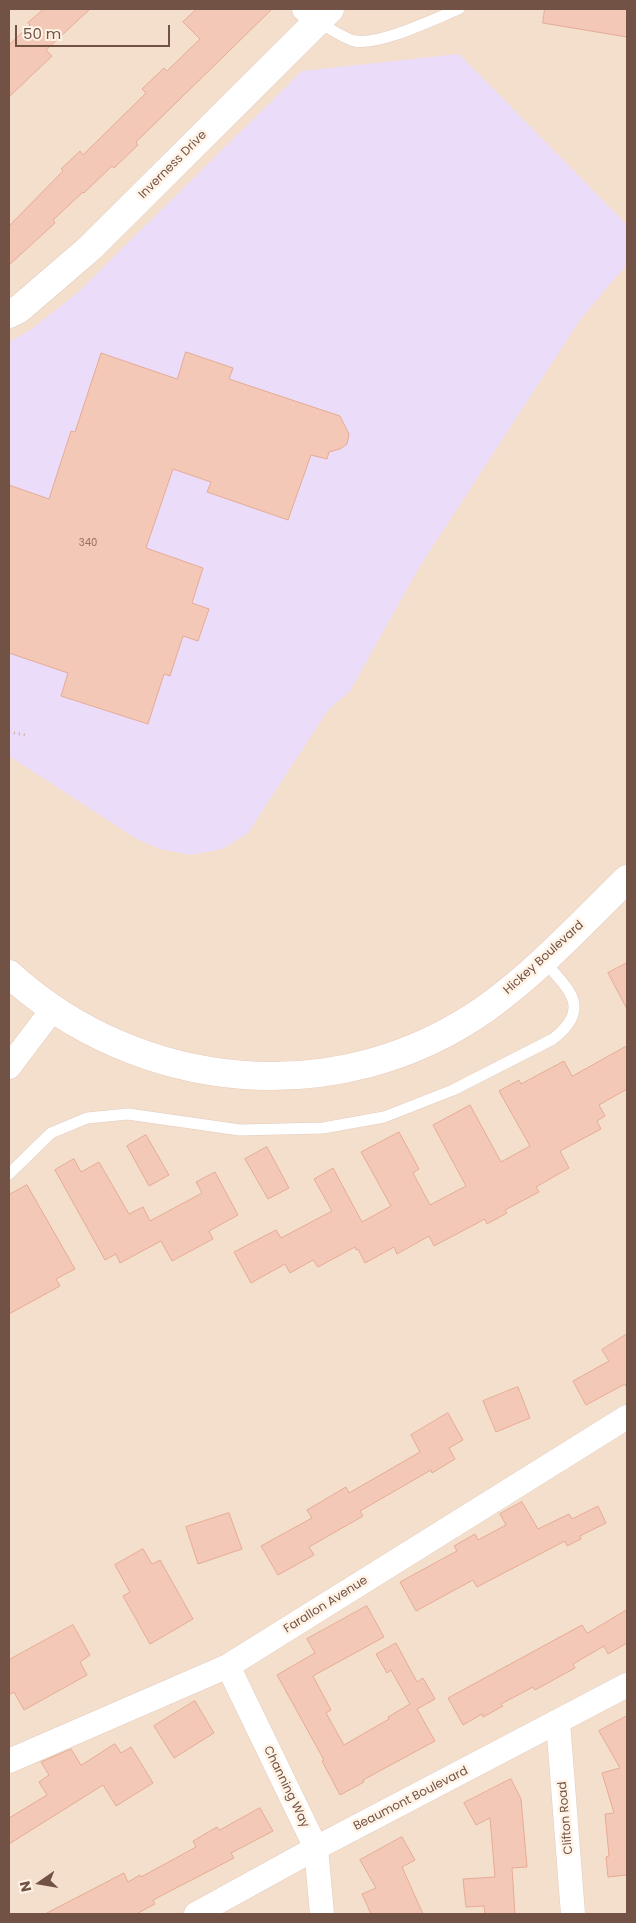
<!DOCTYPE html>
<html>
<head>
<meta charset="utf-8">
<style>
  body { margin:0 }
  #map { position:relative; width:636px; height:1923px; overflow:hidden; background:#fdeedf; font-family:Poppins,sans-serif }
  canvas { display:block }
  .frame { position:absolute; inset:0; border:10px solid #735246; pointer-events:none }
  .north { position:absolute; left:15px; top:1858px; width:50px; height:50px; -webkit-text-stroke:4px #fff3e6; paint-order:stroke; rotate:257deg; font-size:14px; font-weight:700; line-height:20px; text-align:center; color:#735246 }
  .north::after { content:''; display:block; margin:auto; width:18px; height:22px; background:#735246; clip-path:polygon(50% 0,100% 100%,50% 72%,0 100%) }
  .scale { position:absolute; left:15px; top:25px; width:155px; height:22px; box-sizing:border-box; border:2px solid #735246; border-top:0; padding-left:6px; font-size:15px; line-height:18px; white-space:nowrap; color:#735246; -webkit-text-stroke:4px #fff3e6; paint-order:stroke }
</style>
</head>
<body>
<div id="map">
<canvas width="636" height="1923"></canvas>
<div class="frame"></div>
<div class="north">N</div>
<div class="scale">50 m</div>
</div>
<script>
const context = document.querySelector('canvas').getContext('2d');
context.lineJoin = 'round';
function fill(path, color) { context.fillStyle = color; context.fill(path, 'evenodd'); }
function trace(path, color, width, dash) { context.strokeStyle = color; context.lineWidth = width; context.lineCap = dash ? 'butt' : 'round'; context.setLineDash(dash || []); context.stroke(path); }
function write(font, color, halo, rows, align = 'center') {
  context.font = font + ' Poppins,sans-serif'; context.lineWidth = 5; context.setLineDash([]); context.textBaseline = 'middle'; context.strokeStyle = halo; context.fillStyle = color; for (const [text, x, y, turn = 0] of rows) {
    context.save(); context.translate(x, y); context.rotate((+turn || 0) * Math.PI / 180); context.textAlign = isNaN(turn) ? turn : align; if (halo) context.strokeText(text, 0, 0); context.fillText(text, 0, 0); context.restore();
  }
}
fill(new Path2D(`
  M 9,9 L 627,9 L 627,1914 L 9,1914 Z`), '#f4dfcd');
fill(new Path2D(`
  M 459,54 L 627,225 L 627,264 L 580,320 L 420,566 L 350,691 L 328,710 L 248,833 L 222,849 L 191,855 L 160,849 L 137,839 L 9,756 L 9,342 L 30,330 L 76,294 L 302,71 Z`), '#ebdcf9');
const building = new Path2D(`
  M 44,9 L 90,9 L 46,50 L 52,56 L 9,97 L 9,45 L 30,25 L 28,23 Z
  M 197,9 L 272,9 L 136,142 L 138,145 L 114,168 L 112,166 L 84,193 L 83,192 L 53,220 L 55,223 L 9,265 L 9,226 L 63,171 L 61,169 L 80,151 L 83,155 L 146,93 L 142,89 L 164,68 L 167,71 L 200,39 L 183,22 Z
  M 545,9 L 627,9 L 627,37 L 543,23 Z
  M 186,352 L 233,368 L 229,379 L 340,416 L 349,434 L 347,444 L 340,449 L 329,452 L 327,459 L 311,455 L 288,520 L 207,492 L 211,482 L 173,469 L 146,548 L 203,568 L 192,603 L 209,609 L 198,641 L 183,636 L 170,676 L 164,674 L 148,724 L 61,696 L 68,673 L 9,653 L 9,485 L 49,499 L 71,431 L 75,432 L 101,353 L 177,379 Z
  M 627,963 L 627,1009 L 608,973 Z
  M 627,1046 L 627,1089 L 599,1105 L 605,1116 L 597,1121 L 601,1129 L 560,1151 L 569,1168 L 536,1187 L 539,1192 L 505,1210 L 507,1213 L 487,1224 L 485,1219 L 434,1246 L 429,1236 L 397,1254 L 394,1247 L 365,1263 L 358,1249 L 356,1250 L 355,1247 L 318,1267 L 313,1260 L 290,1273 L 285,1264 L 251,1283 L 234,1252 L 276,1230 L 281,1238 L 332,1211 L 314,1179 L 333,1168 L 362,1222 L 391,1206 L 361,1152 L 399,1132 L 419,1169 L 413,1173 L 430,1205 L 466,1186 L 433,1125 L 470,1105 L 501,1162 L 530,1146 L 499,1091 L 519,1080 L 521,1084 L 564,1061 L 572,1076 Z
  M 146,1135 L 169,1175 L 149,1186 L 127,1146 Z
  M 267,1147 L 289,1188 L 268,1199 L 245,1159 Z
  M 74,1159 L 81,1172 L 99,1162 L 129,1214 L 143,1207 L 150,1221 L 202,1193 L 196,1182 L 215,1172 L 238,1215 L 209,1231 L 213,1239 L 172,1261 L 161,1241 L 120,1263 L 116,1254 L 105,1260 L 55,1170 Z
  M 27,1185 L 75,1269 L 56,1279 L 60,1286 L 9,1314 L 9,1195 Z
  M 627,1334 L 627,1389 L 625,1384 L 586,1405 L 573,1381 L 609,1361 L 602,1350 Z
  M 518,1387 L 530,1418 L 496,1432 L 483,1401 Z
  M 448,1413 L 463,1440 L 449,1448 L 455,1459 L 432,1473 L 431,1470 L 360,1511 L 363,1516 L 309,1547 L 314,1555 L 278,1575 L 261,1546 L 312,1518 L 307,1510 L 346,1487 L 349,1493 L 420,1452 L 411,1435 Z
  M 522,1502 L 538,1529 L 569,1514 L 572,1519 L 598,1506 L 606,1523 L 580,1536 L 581,1539 L 567,1546 L 565,1541 L 477,1587 L 473,1580 L 416,1611 L 400,1582 L 457,1551 L 454,1546 L 475,1534 L 478,1540 L 506,1525 L 500,1514 Z
  M 229,1513 L 242,1549 L 198,1564 L 186,1527 Z
  M 143,1549 L 152,1564 L 160,1560 L 193,1619 L 150,1644 L 123,1596 L 130,1592 L 115,1565 Z
  M 367,1606 L 384,1637 L 313,1676 L 331,1710 L 326,1713 L 344,1745 L 389,1719 L 388,1717 L 410,1704 L 391,1670 L 387,1673 L 376,1654 L 396,1643 L 417,1682 L 423,1678 L 435,1699 L 417,1709 L 435,1741 L 363,1780 L 364,1782 L 340,1795 L 322,1761 L 324,1760 L 277,1675 L 315,1653 L 307,1639 Z
  M 627,1610 L 627,1643 L 608,1654 L 604,1646 L 573,1664 L 575,1668 L 535,1690 L 533,1687 L 501,1704 L 503,1706 L 483,1717 L 482,1714 L 463,1725 L 448,1698 L 582,1625 L 587,1633 Z
  M 73,1625 L 90,1655 L 80,1662 L 87,1675 L 24,1710 L 14,1692 L 9,1695 L 9,1660 Z
  M 195,1701 L 214,1733 L 174,1758 L 154,1726 Z
  M 627,1716 L 627,1875 L 608,1877 L 606,1857 L 609,1856 L 605,1814 L 614,1813 L 602,1773 L 620,1768 L 599,1731 Z
  M 115,1744 L 121,1753 L 131,1747 L 153,1783 L 116,1806 L 103,1785 L 9,1844 L 9,1818 L 47,1795 L 39,1782 L 49,1775 L 41,1762 L 71,1749 L 81,1765 Z
  M 511,1779 L 521,1799 L 527,1867 L 512,1868 L 515,1914 L 485,1914 L 484,1906 L 466,1907 L 463,1879 L 495,1877 L 490,1818 L 476,1825 L 464,1803 Z
  M 260,1808 L 273,1831 L 231,1853 L 234,1858 L 153,1900 L 155,1904 L 136,1914 L 45,1914 L 124,1873 L 128,1882 L 140,1875 L 141,1877 L 196,1847 L 193,1841 L 217,1827 L 219,1830 Z
  M 402,1837 L 415,1860 L 402,1867 L 423,1914 L 371,1914 L 362,1894 L 376,1888 L 360,1860 Z`);
fill(building, '#f3c8b6');
trace(building, '#e6ac96', 1);
const service = new Path2D(`
  M 317,21 C 326,26 346,40 355,41 C 379,46 436,18 459,9
  M 9,1174 L 51,1133 L 87,1118 L 128,1114 L 240,1130 L 323,1128 L 384,1117 L 453,1090 L 553,1039 C 592,1008 570,991 544,961`);
const minor = new Path2D(`
  M 304,9 L 317,21
  M 9,1067 L 53,1009
  M 228,1666 L 316,1848 L 322,1914
  M 558,1722 L 573,1914
  M 9,1761 L 228,1666 L 627,1417
  M 196,1914 L 316,1848 L 627,1685`);
const tertiary = new Path2D(`
  M 9,314 L 19,309 L 90,248 L 330,9`);
const secondary = new Path2D(`
  M 9,974 C 140,1093 338,1112 485,1009 C 537,972 581,924 627,879`);
trace(service, '#e3cbbe', 12);
trace(minor, '#e3cbbe', 25);
trace(tertiary, '#e3cbbe', 29);
trace(secondary, '#e8cbbb', 29);
trace(new Path2D(`
  M 9,732 L 25,735`), '#d7ab9a', 3, [1, 4]);
trace(service, '#fff', 11);
trace(minor, '#fff', 24);
trace(tertiary, '#fff', 28);
trace(secondary, '#fff', 28);
write('10px', '#937062', null, [
  ["340",88,543]
]);
write('12px', '#735246', '#fff3e6', [
  ["Inverness Drive",173,165,-45],
  ["Hickey Boulevard",544,958,-42],
  ["Farallon Avenue",326,1605,-32],
  ["Channing Way",286,1787,64],
  ["Beaumont Boulevard",411,1799,-27],
  ["Clifton Road",566,1818,-95]
]);
</script>
</body>
</html>
